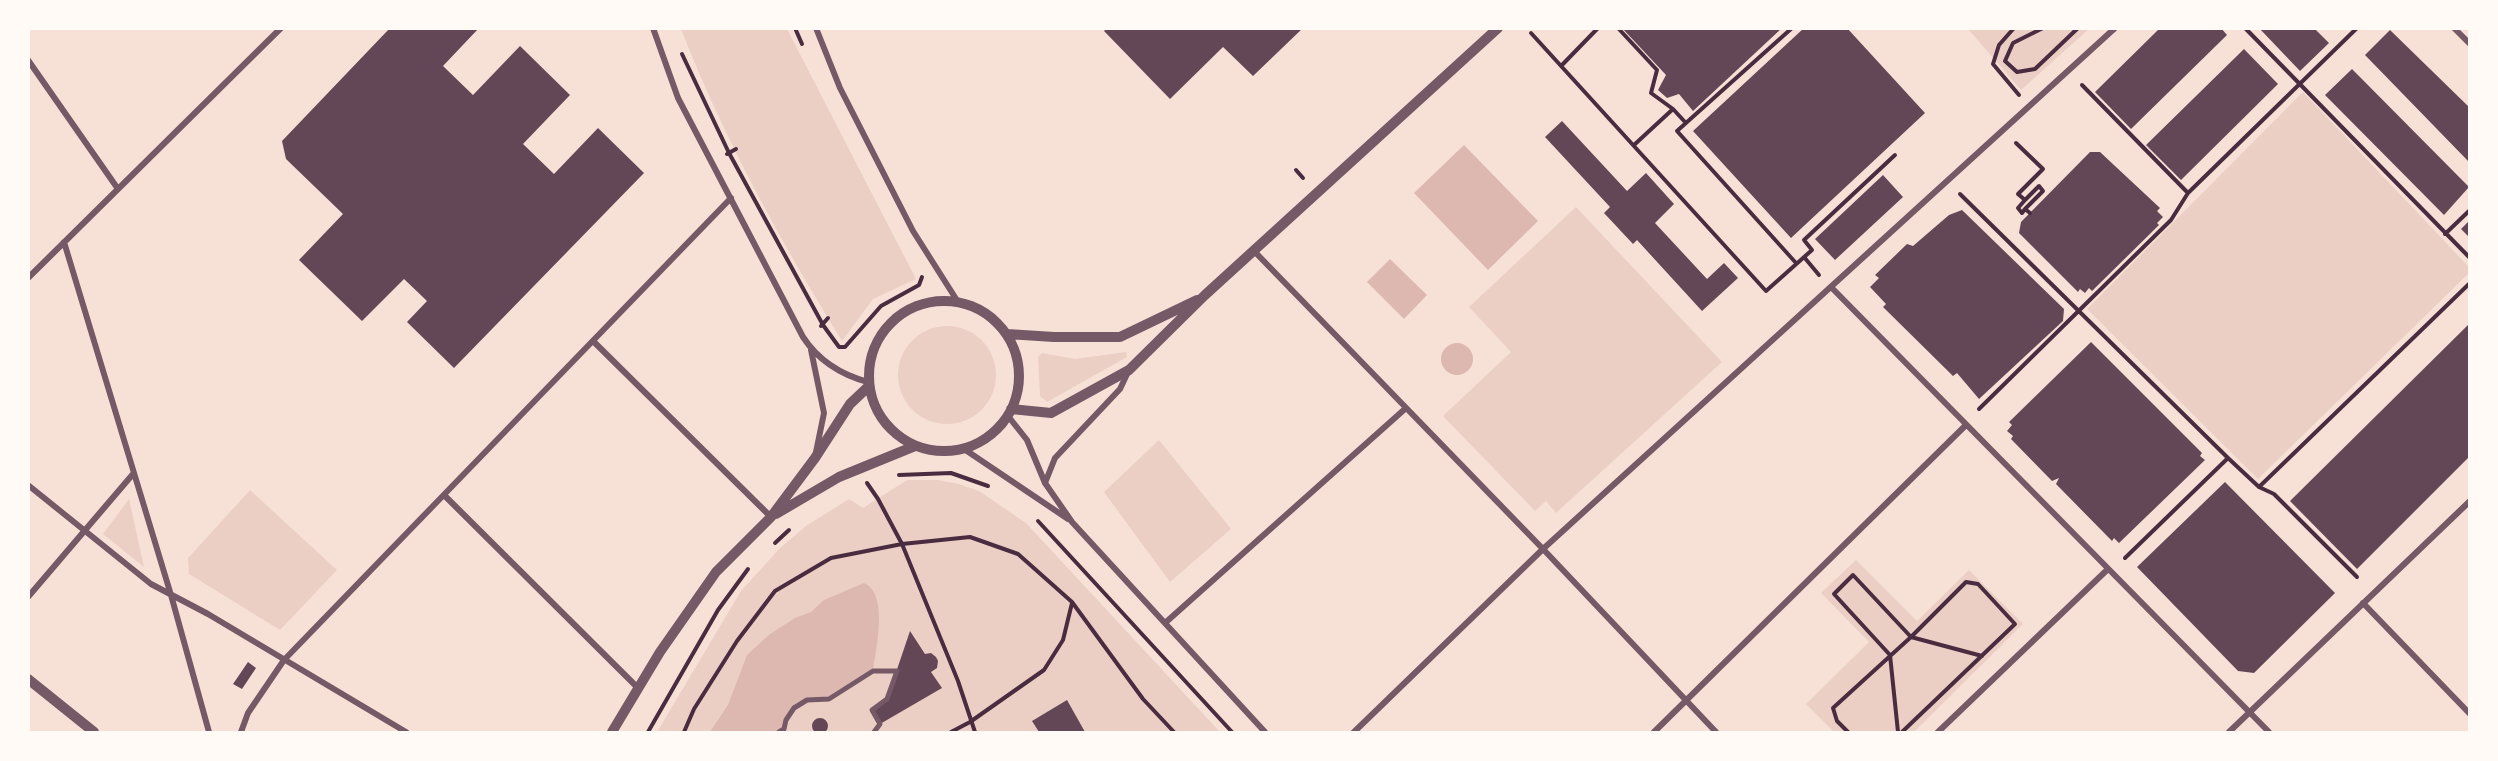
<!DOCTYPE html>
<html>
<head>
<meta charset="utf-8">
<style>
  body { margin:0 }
  #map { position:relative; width:2498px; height:761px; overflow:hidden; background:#f7e1d7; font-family:"Archivo Narrow",sans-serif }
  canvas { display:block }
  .frame { position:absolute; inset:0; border:30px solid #fffaf5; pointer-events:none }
</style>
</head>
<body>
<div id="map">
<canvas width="2498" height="761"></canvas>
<div class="frame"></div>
</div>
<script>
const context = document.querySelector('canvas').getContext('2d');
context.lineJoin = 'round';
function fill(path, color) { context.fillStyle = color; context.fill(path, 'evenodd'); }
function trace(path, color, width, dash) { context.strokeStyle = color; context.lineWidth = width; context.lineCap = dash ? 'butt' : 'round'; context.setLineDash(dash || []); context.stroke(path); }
fill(new Path2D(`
  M 681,29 L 787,29 L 916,279 L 873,299 L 842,341 C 781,242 723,137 681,29 Z
  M 1968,29 L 2089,29 L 2021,90 Z
  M 2303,92 L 2469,267 L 2469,273 L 2258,479 L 2087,309 Z
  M 1576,207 L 1722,362 L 1556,513 L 1546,501 L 1535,511 L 1443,416 L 1511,352 L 1469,307 Z
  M898 375a49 49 0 1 1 98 0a49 49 0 1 1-98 0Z
  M 1126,352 L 1127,357 L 1047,402 L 1040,396 L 1038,357 L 1042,353 L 1075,359 Z
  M 1159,440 L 1231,529 L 1170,582 L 1104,492 Z
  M 907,480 L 938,480 L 959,484 L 979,491 L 1026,523 L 1220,732 L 657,732 L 741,591 L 780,548 L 806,526 L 849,499 L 863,508 Z
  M 250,490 L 337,570 L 280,630 L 189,574 L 188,558 Z
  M 129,499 L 144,567 L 103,534 Z
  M 1856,560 L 1917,621 L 1969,570 L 2023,624 L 1914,732 L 1834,732 L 1806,704 L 1869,642 L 1821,593 Z`), '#ebcfc5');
fill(new Path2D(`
  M 1464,145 L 1538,221 L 1488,270 L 1414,193 Z
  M 1390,259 L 1427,295 L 1404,319 L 1367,282 Z
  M1441 359a16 16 0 1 1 32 0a16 16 0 1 1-32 0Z
  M 864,583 C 889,594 876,649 873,671 L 829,699 L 819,698 L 794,708 L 779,732 L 710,732 L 728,705 L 747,655 L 770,634 L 795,618 L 811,612 L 824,600 Z`), '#dcb8b0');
fill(new Path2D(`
  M 390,28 L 479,28 L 443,66 L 473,95 L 520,46 L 570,95 L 523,144 L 554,174 L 598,128 L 644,173 L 454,368 L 407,322 L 427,301 L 404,279 L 362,321 L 299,260 L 343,214 L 286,159 L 282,141 Z
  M 1107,28 L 1303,28 L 1253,76 L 1223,47 L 1170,99 L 1104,31 Z
  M 1622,28 L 1782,28 L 1693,111 L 1679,94 L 1667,98 L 1658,90 L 1666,75 Z
  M 1804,28 L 1847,28 L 1925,113 L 1791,238 L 1693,131 Z
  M 2160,28 L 2221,28 L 2227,35 L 2131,129 L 2095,92 Z
  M 2259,28 L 2314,28 L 2329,43 L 2300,71 Z
  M 2390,30 L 2469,107 L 2469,162 L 2365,55 Z
  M 2244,49 L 2278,84 L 2181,180 L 2146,145 Z
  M 2352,69 L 2469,187 L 2444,215 L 2325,95 Z
  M 1562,121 L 1627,191 L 1646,173 L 1674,204 L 1655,223 L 1707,279 L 1724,263 L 1738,278 L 1702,311 L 1637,240 L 1633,244 L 1604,213 L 1610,207 L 1545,137 Z
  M 2090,152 L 2100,152 L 2160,208 L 2157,211 L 2163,217 L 2157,223 L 2159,225 L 2092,291 L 2089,288 L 2085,293 L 2080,289 L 2078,292 L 2019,233 L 2021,222 Z
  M 1883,175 L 1903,197 L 1835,260 L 1815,239 Z
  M 1962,210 L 2064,309 L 2063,321 L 1979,399 L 1957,373 L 1953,376 L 1883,307 L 1886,304 L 1870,287 L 1879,278 L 1875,275 L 1907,244 L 1913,246 L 1949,215 Z
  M 2469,221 L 2469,237 L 2461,229 Z
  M 2469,324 L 2469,457 L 2357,569 L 2290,501 Z
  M 2091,342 L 2202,453 L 2200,456 L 2205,460 L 2119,543 L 2114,538 L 2112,541 L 2056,484 L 2059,478 L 2052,481 L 2011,439 L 2013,436 L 2007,431 L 2012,425 L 2009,422 Z
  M 2225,482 L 2335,593 L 2254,673 L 2238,671 L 2137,567 Z
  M 910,631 L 925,654 L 931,653 L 936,657 L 938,661 L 937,668 L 931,672 L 942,688 L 880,724 L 872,710 L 887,699 Z
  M 248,662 L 256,668 L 242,689 L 233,684 Z
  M 1067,700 L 1085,732 L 1039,732 L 1032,721 Z
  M812 726a8 8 0 1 1 16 0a8 8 0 1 1-16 0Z`), '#644757');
trace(new Path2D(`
  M 795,28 L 802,44
  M 1618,28 L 1657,70 L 1651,93 L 1673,109 L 1634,145
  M 1792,28 L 1677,131 L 1796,263
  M 2014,28 L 1999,45 L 1993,64 L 2019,95
  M 2043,28 L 2013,43 L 2005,61 L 2017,72 L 2035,69 L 2078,28
  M 2245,28 L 2470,258
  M 1531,33 L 1766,291 L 1812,250 L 1804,240 L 1895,155
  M 682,54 L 729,153 L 823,325 L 839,347 L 845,347 L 881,306 L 919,285 L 922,277
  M 1562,65 L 1598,28
  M 2082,85 L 2188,193
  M 1673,109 L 1685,122
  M 2016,143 L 2043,169 L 2018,194 L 2025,200 L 2018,208 L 2022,213 L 2025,209 L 2030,213
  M 727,154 L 736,149
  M 1296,170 L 1303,178
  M 1960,194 L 2228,458 L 2259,487 L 2274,494 L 2357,577
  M 2025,200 L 2039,186 L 2043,191 L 2025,209
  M 2445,234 L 2470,210
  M 1804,257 L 1819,275
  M 821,326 L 828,318
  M 1979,409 L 2171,220 L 2188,193 L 2357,28
  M 899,475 L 951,473 L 988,486
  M 867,483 L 878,499 L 902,544 L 958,681 L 975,732
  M 2259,487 L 2470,283
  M 1038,521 L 1232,732
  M 775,543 L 789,530
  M 2125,558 L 2228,458
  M 648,732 L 718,610 L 748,569
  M 684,732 L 694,709 L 737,641 L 775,591 L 831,558 L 902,544 L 970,537 L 1018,554 L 1072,602 L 1143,699 L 1174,732
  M 951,732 L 970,722 L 1044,670 L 1063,640 L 1072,603
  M 1848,732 L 1837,721 L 1833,708 L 1911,637 L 1966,582 L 1978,584 L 2015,624 L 1902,732
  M 1898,732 L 1890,655 L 1834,594 L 1853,575 L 1911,637 L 1982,656`), '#4a2c40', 4);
trace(new Path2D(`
  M 779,732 L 784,729 L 786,720 L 794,708 L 807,700 L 829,699 L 873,671 L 897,671 L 887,699 L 872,710 L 880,724 L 874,732`), '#755966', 5);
trace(new Path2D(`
  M 653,28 L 678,98 L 803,337 C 818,360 842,375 868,382
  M 816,28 L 840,88 L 913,231 L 958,302
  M 2454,28 L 2470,44
  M 28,60 L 118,189
  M 64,242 L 171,595 L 209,732
  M 1254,251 L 1543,549 L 1716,732
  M 28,278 L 281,28
  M 1831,287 L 2269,732
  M 593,341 L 771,517
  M 811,350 L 824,413 L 816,452
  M 1008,416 L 1027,440 L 1045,483 L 1072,522 L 1265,732
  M 964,449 L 1068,519
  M 1045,483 L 1055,458 L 1120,389 L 1128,372
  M 28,485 L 151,584 L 208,614 L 406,732
  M 444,495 L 638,688
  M 28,597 L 133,474
  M 2363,603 L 2470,714
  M 1165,623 L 1406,408
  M 241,732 L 248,713 L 284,660 L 731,198
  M 1354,732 L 1543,549 L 2115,28
  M 1654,732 L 1966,425
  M 1938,732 L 2108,569
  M 2229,732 L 2470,501`), '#755966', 6);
trace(new Path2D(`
  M869 376a75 75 0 1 1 150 0a75 75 0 1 1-150 0Z
  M 1007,334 L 1054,337 L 1120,337 L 1197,300
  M 1011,409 L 1051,413 L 1129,370 L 1205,295 L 1498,28
  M 776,514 L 839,477 L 915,446
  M 28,679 L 94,732
  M 612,732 L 660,652 L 716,572 L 771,517 L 815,458 L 850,404 L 869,386`), '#755966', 10);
</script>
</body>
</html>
